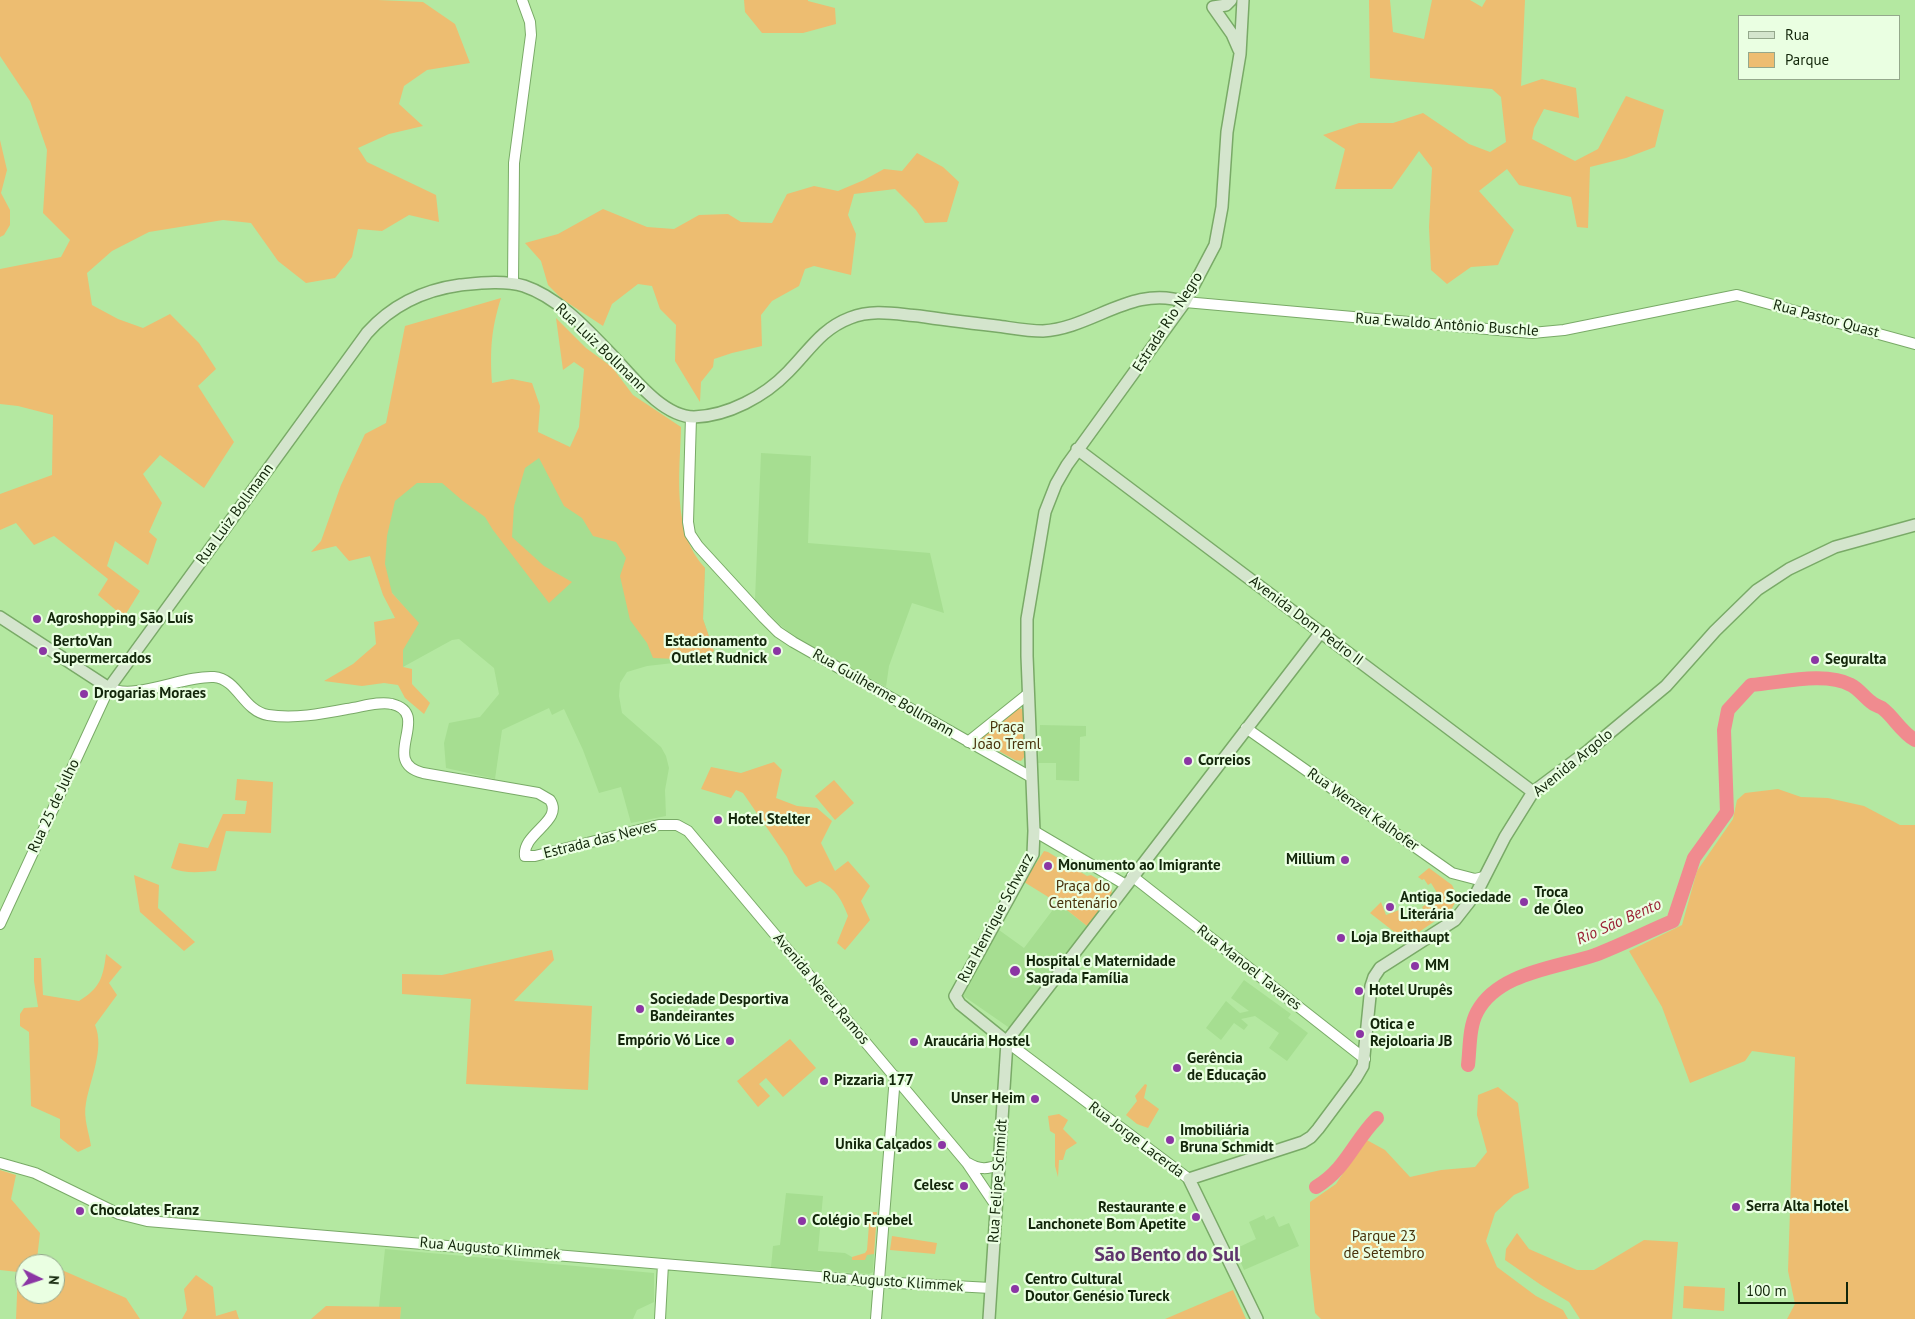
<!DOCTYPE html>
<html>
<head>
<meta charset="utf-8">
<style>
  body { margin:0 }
  #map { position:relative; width:1915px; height:1319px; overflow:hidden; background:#b4e8a1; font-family:"PT Sans",sans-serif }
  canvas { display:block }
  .legend { position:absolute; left:1738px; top:15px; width:162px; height:65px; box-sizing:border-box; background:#eaffe2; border:1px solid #94a88c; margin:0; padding:6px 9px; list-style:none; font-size:15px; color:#12260a }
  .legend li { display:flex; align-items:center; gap:10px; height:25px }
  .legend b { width:25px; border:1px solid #94a88c }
  .north { position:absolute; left:15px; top:1254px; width:50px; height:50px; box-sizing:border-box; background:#eaffe2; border:1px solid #94a88c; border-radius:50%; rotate:94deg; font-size:14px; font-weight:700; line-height:20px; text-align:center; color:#12260a }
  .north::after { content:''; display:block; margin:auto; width:18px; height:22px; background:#8b36a4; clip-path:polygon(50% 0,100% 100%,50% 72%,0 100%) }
  .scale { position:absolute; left:1738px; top:1282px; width:110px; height:22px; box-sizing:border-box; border:2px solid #12260a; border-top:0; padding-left:6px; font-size:15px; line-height:18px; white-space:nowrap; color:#12260a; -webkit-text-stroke:4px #eaffe2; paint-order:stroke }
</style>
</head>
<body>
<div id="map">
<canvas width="1915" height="1319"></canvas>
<ul class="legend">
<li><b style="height:6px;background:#d4e5cd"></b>Rua</li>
<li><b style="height:14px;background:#edbd71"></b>Parque</li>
</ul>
<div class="north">N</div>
<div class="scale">100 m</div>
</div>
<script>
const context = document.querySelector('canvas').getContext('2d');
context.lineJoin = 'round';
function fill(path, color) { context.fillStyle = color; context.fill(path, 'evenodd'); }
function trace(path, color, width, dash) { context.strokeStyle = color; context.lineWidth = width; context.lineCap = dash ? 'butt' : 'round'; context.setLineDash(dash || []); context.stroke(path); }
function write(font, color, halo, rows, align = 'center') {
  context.font = font + ' "PT Sans",sans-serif'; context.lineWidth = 4.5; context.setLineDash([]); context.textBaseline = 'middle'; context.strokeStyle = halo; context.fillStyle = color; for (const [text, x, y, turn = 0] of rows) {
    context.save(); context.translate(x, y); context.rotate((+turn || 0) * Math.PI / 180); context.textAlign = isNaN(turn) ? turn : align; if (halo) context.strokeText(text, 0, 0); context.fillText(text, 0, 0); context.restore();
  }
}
fill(new Path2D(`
  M 388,429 L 549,444 L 683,519 L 686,539 L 695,558 L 705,568 L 703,619 L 714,651 L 700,660 L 647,666 L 627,672 L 620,683 L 619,696 L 622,713 L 661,747 L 666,756 L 669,768 L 665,790 L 666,816 L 631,823 L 621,787 L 599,793 L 583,750 L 564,709 L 552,715 L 549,708 L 502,730 L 495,779 L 446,768 L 444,743 L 449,723 L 480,717 L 499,694 L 494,668 L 459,639 L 452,640 L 403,667 L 387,648 L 411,615 L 392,593 L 355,531 Z
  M 761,453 L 811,456 L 808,543 L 930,553 L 944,613 L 912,603 L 889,666 L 886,687 L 801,642 L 779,624 L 755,600 Z
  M 1040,725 L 1086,726 L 1086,736 L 1080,737 L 1079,781 L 1056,780 L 1056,763 L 1038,763 Z
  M 1058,903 L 1087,926 L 1011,1029 L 962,995 L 999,930 L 1024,948 Z
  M 1244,980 L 1291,1014 L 1288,1018 L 1308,1033 L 1287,1061 L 1269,1048 L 1279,1033 L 1255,1016 L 1241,1019 L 1248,1025 L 1244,1030 L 1234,1023 L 1221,1040 L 1206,1028 L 1226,1001 L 1240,1013 L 1249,1011 L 1231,998 Z
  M 786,1193 L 823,1196 L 818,1251 L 845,1253 L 852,1257 L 852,1259 L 867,1254 L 874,1254 L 873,1272 L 869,1274 L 771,1267 L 773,1246 L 780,1245 Z
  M 1264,1215 L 1266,1220 L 1274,1216 L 1279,1227 L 1289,1223 L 1299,1246 L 1244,1270 L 1235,1249 L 1256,1239 L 1249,1222 Z
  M 385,1249 L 654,1273 L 654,1302 L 637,1310 L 633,1319 L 400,1319 L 401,1307 L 379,1307 Z`), '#a6de91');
fill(new Path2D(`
  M 0,0 L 378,0 L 423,2 L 455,24 L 470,63 L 427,70 L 404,86 L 399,104 L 423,126 L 389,134 L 358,148 L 367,162 L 436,195 L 439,222 L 409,215 L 382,231 L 358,229 L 352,257 L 335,278 L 306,283 L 278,261 L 251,223 L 223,220 L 149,232 L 112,251 L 87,273 L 92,305 L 118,319 L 143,328 L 170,314 L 199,343 L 216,369 L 198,386 L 234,442 L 204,488 L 160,455 L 143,474 L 162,503 L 149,532 L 157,539 L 148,565 L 115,541 L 107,566 L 140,591 L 124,617 L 98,595 L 108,579 L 54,536 L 34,545 L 16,523 L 0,530 L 0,494 L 52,475 L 53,415 L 18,406 L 0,404 L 0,269 L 61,257 L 70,240 L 43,213 L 47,150 L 30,101 L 0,56 Z
  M 744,0 L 808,0 L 808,1 L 835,8 L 836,24 L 803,33 L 762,33 L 745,12 Z
  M 1369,0 L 1390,0 L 1393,32 L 1424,39 L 1432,0 L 1470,0 L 1482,7 L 1486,0 L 1525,0 L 1521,86 L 1542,79 L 1576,88 L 1579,118 L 1544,109 L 1534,128 L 1532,139 L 1575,161 L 1598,149 L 1626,96 L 1664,110 L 1655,147 L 1626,158 L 1590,167 L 1588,228 L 1577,227 L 1571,197 L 1519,185 L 1507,169 L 1479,191 L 1514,230 L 1498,265 L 1471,267 L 1447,284 L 1431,270 L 1429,227 L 1432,168 L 1419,151 L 1392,189 L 1335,189 L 1345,149 L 1323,135 L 1359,123 L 1393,123 L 1423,113 L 1469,144 L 1490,152 L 1506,142 L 1501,97 L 1492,89 L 1370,78 Z
  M 0,140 L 7,170 L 1,193 L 10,210 L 10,225 L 4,235 L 0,237 Z
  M 917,153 L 943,167 L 959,182 L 947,222 L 925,223 L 916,210 L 895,189 L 854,194 L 848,215 L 856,234 L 851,275 L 814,266 L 805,269 L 799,286 L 772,301 L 761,315 L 762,346 L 732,353 L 714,359 L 713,367 L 701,382 L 700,402 L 675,361 L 676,325 L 660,309 L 652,286 L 638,284 L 612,304 L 603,326 L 562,299 L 548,285 L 541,261 L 525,243 L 558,234 L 603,209 L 647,227 L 674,229 L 699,215 L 728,214 L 741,222 L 772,223 L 787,194 L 814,186 L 838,191 L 864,180 L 884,169 L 902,171 Z
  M 501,298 C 491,330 490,350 492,383 L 512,379 L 532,383 L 540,406 L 538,432 L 570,447 L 579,427 L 584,369 L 574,362 L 563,370 L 556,318 L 586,348 L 612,367 L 633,395 L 681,427 C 680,473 671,531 705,568 L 703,619 L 714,651 L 700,660 L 653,658 L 647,643 L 630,620 L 620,576 L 626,558 L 616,542 L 593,536 L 582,518 L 564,506 L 539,458 L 525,468 L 514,506 L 512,537 L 544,566 L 572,582 L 549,603 L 493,530 L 485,517 L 463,501 L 442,483 L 417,483 L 395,501 L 387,536 L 385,564 L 392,593 L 419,623 L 403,650 L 403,667 L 412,669 L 412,684 L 430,703 L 424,714 L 405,698 L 398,685 L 384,683 L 362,686 L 324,681 L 353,664 L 376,644 L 374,622 L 395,618 L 383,595 L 370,556 L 349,561 L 336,546 L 311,552 L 321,541 L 341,485 L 365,434 L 386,423 L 405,326 Z
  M 1018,708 L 1022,709 L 1024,712 L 1025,756 L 1021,761 L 1015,760 L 983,742 L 981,738 L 984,734 Z
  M 774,762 L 782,770 L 776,798 L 797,806 L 817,808 L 832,821 L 821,843 L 835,871 L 848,861 L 870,886 L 861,901 L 870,920 L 845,950 L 837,943 L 848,916 C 842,900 836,889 820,881 L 806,887 L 794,873 L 787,857 L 743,793 L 736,790 L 731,798 L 701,789 L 711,767 L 741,773 Z
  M 237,779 L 273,782 L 271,833 L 226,831 L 216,871 C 200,872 185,874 171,868 L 179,843 L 208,848 L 223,814 L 245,814 L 247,801 L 235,800 Z
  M 834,780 L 854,803 L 835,820 L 815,796 Z
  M 1778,789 L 1801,797 L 1828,798 L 1864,806 L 1900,825 L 1915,825 L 1915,1319 L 1787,1319 L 1795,1304 L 1788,1271 L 1795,1057 L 1752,1051 L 1745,1061 L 1690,1083 L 1662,1007 L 1629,951 L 1682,925 L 1697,871 L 1733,819 L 1737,800 L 1745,793 Z
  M 1044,851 L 1048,852 L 1087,876 L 1091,875 L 1111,887 L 1112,894 L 1087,926 L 1058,903 L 1024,882 Z
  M 1429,868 L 1452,885 L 1457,895 L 1456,901 L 1451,910 L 1406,941 L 1370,913 L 1381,902 L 1386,915 L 1399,910 L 1401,916 L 1425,912 L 1422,907 L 1439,896 L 1431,883 L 1428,885 L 1424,879 L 1422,880 L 1418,877 Z
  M 134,875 L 159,885 L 158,908 L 195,942 L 184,951 L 140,912 Z
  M 552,950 L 554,960 L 514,1001 L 592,1006 L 588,1090 L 466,1084 L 471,999 L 402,994 L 402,974 L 442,975 Z
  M 106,954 L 122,967 L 109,983 L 117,995 L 95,1025 C 105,1048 90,1080 86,1103 C 83,1118 89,1132 91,1146 L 78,1152 L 60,1138 L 60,1119 L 31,1106 L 29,1032 L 20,1026 L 20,1014 L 24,1008 L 38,1007 L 34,981 L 34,958 L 41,958 L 43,995 L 79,1001 C 100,988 103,978 106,954 Z
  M 790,1039 L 816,1068 L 783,1097 L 766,1078 L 759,1084 L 770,1096 L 758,1107 L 737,1081 Z
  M 1145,1084 L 1147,1085 L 1144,1098 L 1159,1109 L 1148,1128 L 1137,1124 L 1126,1115 L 1137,1101 L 1135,1096 Z
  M 1498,1087 L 1518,1103 L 1529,1188 L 1514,1195 L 1495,1213 L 1486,1241 L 1497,1267 L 1536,1296 L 1563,1310 L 1568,1319 L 1321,1319 L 1315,1313 L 1310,1269 L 1310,1202 L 1336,1184 L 1365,1139 L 1385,1150 L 1410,1177 L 1441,1170 L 1475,1167 L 1487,1152 L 1477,1115 L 1478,1095 Z
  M 1059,1114 L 1068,1120 L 1063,1129 L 1077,1143 L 1066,1150 L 1063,1160 L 1059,1160 L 1058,1177 L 1055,1166 L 1055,1134 L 1050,1131 L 1048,1116 Z
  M 0,1170 L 16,1175 L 11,1199 L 40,1233 L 37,1259 L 49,1264 L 25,1264 L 25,1294 L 55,1294 L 55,1267 L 126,1298 L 140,1319 L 16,1319 L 18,1272 L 0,1270 Z
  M 870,1212 L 877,1212 L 874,1254 L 867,1255 L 865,1260 L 852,1260 L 852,1257 L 865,1253 L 867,1250 Z
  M 1517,1233 L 1529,1249 L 1577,1270 L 1594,1270 L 1644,1240 L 1678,1242 L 1672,1319 L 1580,1319 L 1569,1302 L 1541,1285 L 1505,1260 L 1506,1249 Z
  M 892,1236 L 937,1243 L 935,1254 L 890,1250 Z
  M 196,1275 L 213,1287 L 216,1316 L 236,1310 L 239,1319 L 182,1319 L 187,1310 L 184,1289 Z
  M 1684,1286 L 1725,1288 L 1724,1311 L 1683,1308 Z
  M 1233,1290 L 1246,1319 L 1165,1319 Z
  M 326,1306 L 401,1307 L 400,1319 L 311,1319 Z`), '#edbd71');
trace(new Path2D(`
  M 1468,1065 C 1470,1048 1469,1027 1477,1012 C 1498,972 1557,968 1595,955 C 1621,945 1647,932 1673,921 L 1694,858 L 1727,812 L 1724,730 L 1728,710 L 1751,685 C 1780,683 1825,671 1851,685 C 1859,689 1864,697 1871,702 C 1874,705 1878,706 1882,708 C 1894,717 1901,732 1915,740
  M 1316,1187 C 1347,1168 1353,1142 1377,1118`), '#f08b8f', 14);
const tertiary = new Path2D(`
  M 513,284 L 514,163 L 531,35 L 530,22 L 522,0
  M 1185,302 L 1532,333 L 1564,330 L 1737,295 L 1915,344
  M 691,417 L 688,522 L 690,534 L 698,546 L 764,618 L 778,632 L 793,642 L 1031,777
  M 1246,728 L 1452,873 L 1475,879 L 1484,877
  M 968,742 L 1028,694
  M 1034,831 L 1126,885
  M 1132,876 L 1365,1059
  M 0,924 L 109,688 C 135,701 184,675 214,677 C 238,679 243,711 268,715 C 294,719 321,714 347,709 C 362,707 378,701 392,704 C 433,714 378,762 423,773 L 538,793 L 550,800 C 564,821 522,833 525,856 L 535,856 L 659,825 L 677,825 L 688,831 L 967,1163 L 996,1206
  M 1007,1042 L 1189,1179
  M 0,1163 L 35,1173 L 119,1214 L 147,1221 L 879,1282 L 991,1288
  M 968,1163 C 979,1170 988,1169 999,1165
  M 660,1319 L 663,1264
  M 876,1319 L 895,1076`);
const secondary = new Path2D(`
  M 1231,0 L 1226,5 L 1213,7 L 1232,34 L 1239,50
  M 1077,449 L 1533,792
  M 0,617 L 109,688 L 367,333 C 391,306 424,290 460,285 C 480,283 504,280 524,286 C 557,297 585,327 608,351 C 629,372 661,417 694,417 C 728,416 765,396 788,372 C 809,351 821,329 850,318 C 873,309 895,314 919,316 C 945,320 971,323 997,326 C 1012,328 1027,331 1043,331 C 1093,328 1133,284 1185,302
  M 1007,1042 L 960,1004 L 955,996 L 1033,854 L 1034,831 L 1027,656 L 1027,619 L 1045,512 L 1056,484 L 1067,465 L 1185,302 L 1215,245 L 1222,207 L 1227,132 L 1240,54 L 1243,0
  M 989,1319 L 1007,1042 L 1010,1037 L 1321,632
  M 1257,1319 L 1189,1179 L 1303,1142 L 1311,1137 L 1318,1129 L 1356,1078 L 1363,1066 L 1371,986 L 1374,977 L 1380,968 L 1455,920 L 1477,892 L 1505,837 L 1533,792 L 1589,750 L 1666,686 L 1715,631 L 1757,590 L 1789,569 L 1835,547 L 1915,525`);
trace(tertiary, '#79aa67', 12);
trace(secondary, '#79aa67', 14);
trace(tertiary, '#fff', 10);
trace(secondary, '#d4e5cd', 11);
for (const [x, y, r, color] of [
  [37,619,5,"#8b36a4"],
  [43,651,5,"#8b36a4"],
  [777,651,5,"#8b36a4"],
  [1815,660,5,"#8b36a4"],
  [84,694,5,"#8b36a4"],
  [1188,761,5,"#8b36a4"],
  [718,820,5,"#8b36a4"],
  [1345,860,5,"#8b36a4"],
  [1048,866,5,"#8b36a4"],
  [1524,902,5,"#8b36a4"],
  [1390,907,5,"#8b36a4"],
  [1341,938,5,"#8b36a4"],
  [1415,966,5,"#8b36a4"],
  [1015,971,6,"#8b36a4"],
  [1359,991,5,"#8b36a4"],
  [640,1009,5,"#8b36a4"],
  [1360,1034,5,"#8b36a4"],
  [730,1041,5,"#8b36a4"],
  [914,1042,5,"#8b36a4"],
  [1177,1068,5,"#8b36a4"],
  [824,1081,5,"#8b36a4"],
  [1035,1099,5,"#8b36a4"],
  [1170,1140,5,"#8b36a4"],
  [942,1145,5,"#8b36a4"],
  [964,1186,5,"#8b36a4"],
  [1736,1207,5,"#8b36a4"],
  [80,1211,5,"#8b36a4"],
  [1196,1217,5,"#8b36a4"],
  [802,1221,5,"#8b36a4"],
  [1015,1289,5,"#8b36a4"]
]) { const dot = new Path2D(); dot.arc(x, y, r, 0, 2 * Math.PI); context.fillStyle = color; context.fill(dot); trace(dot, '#eaffe2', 2); }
write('15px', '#12260a', '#eaffe2', [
  ["Rua Pastor Quast",1826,319,15],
  ["Estrada Rio Negro",1168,322,-57],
  ["Rua Ewaldo Antônio Buschle",1447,325,4],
  ["Rua Luiz Bollmann",601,348,44],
  ["Rua Luiz Bollmann",235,514,-54],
  ["Avenida Dom Pedro II",1306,621,37],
  ["Rua Guilherme Bollmann",883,693,30],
  ["Avenida Argolo",1573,763,-39],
  ["Rua 25 de Julho",54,806,-65],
  ["Rua Wenzel Kalhofer",1363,810,35],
  ["Estrada das Neves",600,840,-14],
  ["Rua Henrique Schwarz",996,918,-62],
  ["Rua Manoel Tavares",1249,968,38],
  ["Avenida Nereu Ramos",821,989,50],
  ["Rua Jorge Lacerda",1136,1140,37],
  ["Rua Felipe Schmidt",998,1181,-86],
  ["Rua Augusto Klimmek",490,1249,5],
  ["Rua Augusto Klimmek",893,1282,4]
]);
write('bold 15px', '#12260a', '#eaffe2', [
  ["Agroshopping São Luís",47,619],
  ["BertoVan",53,642],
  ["Supermercados",53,659],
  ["Estacionamento",767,642,"right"],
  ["Outlet Rudnick",767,659,"right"],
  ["Seguralta",1825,660],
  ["Drogarias Moraes",94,694],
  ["Correios",1198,761],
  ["Hotel Stelter",728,820],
  ["Millium",1335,860,"right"],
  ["Monumento ao Imigrante",1058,866],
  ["Troca",1534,893],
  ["de Óleo",1534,910],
  ["Antiga Sociedade",1400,898],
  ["Literária",1400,915],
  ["Loja Breithaupt",1351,938],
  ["Hospital e Maternidade",1026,962],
  ["Sagrada Família",1026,979],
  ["MM",1425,966],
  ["Hotel Urupês",1369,991],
  ["Sociedade Desportiva",650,1000],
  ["Bandeirantes",650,1017],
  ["Otica e",1370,1025],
  ["Rejoloaria JB",1370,1042],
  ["Empório Vó Lice",720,1041,"right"],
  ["Araucária Hostel",924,1042],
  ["Gerência",1187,1059],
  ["de Educação",1187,1076],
  ["Pizzaria 177",834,1081],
  ["Unser Heim",1025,1099,"right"],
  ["Imobiliária",1180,1131],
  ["Bruna Schmidt",1180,1148],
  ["Unika Calçados",932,1145,"right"],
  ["Celesc",954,1186,"right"],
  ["Serra Alta Hotel",1746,1207],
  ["Restaurante e",1186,1208,"right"],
  ["Lanchonete Bom Apetite",1186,1225,"right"],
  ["Chocolates Franz",90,1211],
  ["Colégio Froebel",812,1221],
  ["Centro Cultural",1025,1280],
  ["Doutor Genésio Tureck",1025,1297]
], 'left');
write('15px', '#49330c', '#eaffe2', [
  ["Praça",1007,728],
  ["João Treml",1007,745],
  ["Praça do",1083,887],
  ["Centenário",1083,904],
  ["Parque 23",1384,1237],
  ["de Setembro",1384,1254]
]);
write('italic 16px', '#9b2436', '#eaffe2', [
  ["Rio São Bento",1619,922,-24]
]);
write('bold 20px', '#5f356c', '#eaffe2', [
  ["São Bento do Sul",1167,1255]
]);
</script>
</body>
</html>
